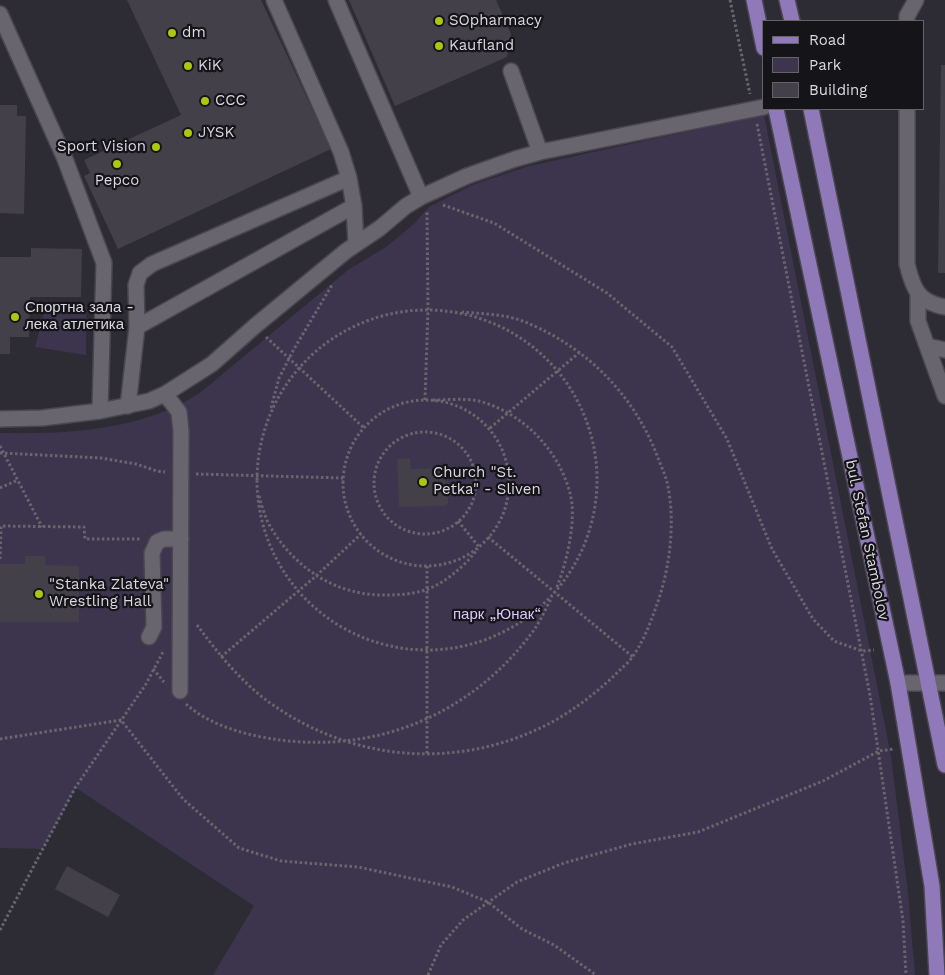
<!DOCTYPE html>
<html>
<head>
<meta charset="utf-8">
<style>
  body { margin:0 }
  #map { position:relative; width:945px; height:975px; overflow:hidden; background:#2d2b34; font-family:"Work Sans",sans-serif }
  canvas { display:block }
  .legend { position:absolute; left:762px; top:20px; width:162px; height:90px; box-sizing:border-box; background:#151418; border:1px solid #646368; margin:0; padding:6px 9px; list-style:none; font-size:15px; color:#dbd9df }
  .legend li { display:flex; align-items:center; gap:10px; height:25px }
  .legend b { width:25px; border:1px solid #646368 }
</style>
</head>
<body>
<div id="map">
<canvas width="945" height="975"></canvas>
<ul class="legend">
<li><b style="height:6px;background:#8f79b8"></b>Road</li>
<li><b style="height:14px;background:#3d354d"></b>Park</li>
<li><b style="height:14px;background:#43404a"></b>Building</li>
</ul>
</div>
<script>
const context = document.querySelector('canvas').getContext('2d');
context.lineJoin = 'round';
function fill(path, color) { context.fillStyle = color; context.fill(path, 'evenodd'); }
function trace(path, color, width, dash) { context.strokeStyle = color; context.lineWidth = width; context.lineCap = dash ? 'butt' : 'round'; context.setLineDash(dash || []); context.stroke(path); }
function write(font, color, halo, rows, align = 'center') {
  context.font = font + ' "Work Sans",sans-serif'; context.lineWidth = 4.5; context.setLineDash([]); context.textBaseline = 'middle'; context.strokeStyle = halo; context.fillStyle = color; for (const [text, x, y, turn = 0] of rows) {
    context.save(); context.translate(x, y); context.rotate((+turn || 0) * Math.PI / 180); context.textAlign = isNaN(turn) ? turn : align; if (halo) context.strokeText(text, 0, 0); context.fillText(text, 0, 0); context.restore();
  }
}
fill(new Path2D(`
  M 764,115 L 891,756 L 908,892 L 915,975 L 213,975 L 254,906 L 76,788 L 43,849 L 0,848 L 0,433 C 68,434 143,431 201,392 L 348,270 L 386,247 L 414,224 L 429,207 L 472,185 L 529,166 Z
  M 86,306 L 86,355 L 35,347 L 44,313 Z`), '#3d354d');
fill(new Path2D(`
  M 127,0 L 261,0 L 331,149 L 118,249 L 84,176 L 90,173 L 84,160 L 181,115 Z
  M 349,0 L 496,0 L 511,34 L 507,57 L 395,106 Z
  M 941,65 L 945,65 L 945,273 L 938,273 Z
  M 0,105 L 17,105 L 17,116 L 26,116 L 24,214 L 0,213 Z
  M 31,248 L 82,249 L 81,297 L 30,297 L 29,337 L 10,337 L 10,354 L 0,354 L 0,257 L 31,257 Z
  M 410,458 L 411,469 L 445,468 L 448,470 L 449,478 L 444,480 L 449,483 L 450,489 L 443,494 L 448,497 L 448,504 L 444,506 L 399,507 L 397,459 Z
  M 25,556 L 45,556 L 45,565 L 79,566 L 79,622 L 0,622 L 0,564 L 25,564 Z
  M 67,866 L 120,895 L 108,917 L 55,889 Z`), '#43404a');
const minor = new Path2D(`
  M 274,0 L 341,152 L 349,178 L 354,206 L 356,244
  M 336,0 L 421,197
  M 0,14 L 65,159 L 104,263 L 100,411
  M 907,21 L 907,16 L 916,0
  M 511,71 L 540,152
  M 907,109 L 907,264 C 913,289 918,302 945,307
  M 918,295 L 918,321 L 945,396
  M 137,327 L 354,206
  M 927,346 L 945,350
  M 165,394 L 179,412 L 181,431 L 180,691
  M 128,406 L 137,327 L 136,285 L 140,273 L 152,264 L 349,178
  M 0,419 L 42,418 L 100,411 L 149,401 L 165,394 L 212,364 L 255,326 L 346,251 L 380,228 L 406,206 L 421,197 L 467,176 L 515,159 L 540,152 L 764,107
  M 149,637 L 154,627 L 152,553 L 157,542 L 164,539 L 181,539
  M 898,683 L 945,683`);
const major = new Path2D(`
  M 754,0 L 764,48
  M 787,0 L 792,21
  M 776,109 L 898,683 L 932,886 L 937,975
  M 811,109 L 945,765`);
trace(minor, '#49464f', 18);
trace(major, '#49464f', 18);
trace(new Path2D(`
  M 730,0 L 750,94
  M 757,124 L 870,695 L 903,921 L 906,975
  M 443,205 L 494,223 L 607,293 L 672,347 L 727,439 L 772,549 L 813,619 L 834,641 L 862,651 L 874,650
  M257 480a170 170 0 1 1 340 0a170 170 0 1 1-340 0Z
  M 266,337 L 364,428
  M 425,400 L 428,310 L 427,212
  M 433,400 C 448,400 465,398 479,401 C 523,413 558,449 570,493 C 577,520 567,561 557,587
  M343 483a83 83 0 1 1 166 0a83 83 0 1 1-166 0Z
  M 271,408 L 279,378 L 294,349 L 332,285
  M 490,428 L 580,352
  M374 483a51 51 0 1 1 102 0a51 51 0 1 1-102 0Z
  M 0,446 L 42,527
  M 0,453 L 101,458 L 136,464 L 157,471 L 165,472
  M 196,474 L 343,478
  M 0,488 L 18,480
  M 259,496 C 262,506 265,518 271,528 C 296,569 337,596 386,595 C 400,595 415,594 428,589 C 448,581 464,566 478,549
  M 458,521 L 479,547
  M 488,537 L 633,657
  M 0,559 L 1,526 L 84,527 L 85,539 L 141,539
  M 427,566 L 427,754
  M 197,625 C 220,656 246,688 279,709 C 362,764 466,769 554,721 C 578,707 600,690 620,670 C 624,666 630,661 633,656 C 643,642 650,624 656,607 C 670,570 676,521 667,482 C 665,474 661,466 658,458 C 635,396 587,347 525,322 C 506,314 483,314 462,312
  M 221,657 L 316,576 L 361,534
  M 153,669 L 164,682
  M 186,704 C 210,726 249,736 280,740 C 381,753 474,712 534,630 C 541,620 546,608 552,597
  M 0,739 L 121,720 L 183,799 L 239,848 L 281,861 L 358,867 L 452,887 L 488,902 L 522,929 L 554,945 L 596,975
  M 0,930 L 75,788 L 146,684 L 164,650
  M 428,975 L 441,945 L 463,920 L 517,882 L 564,863 L 632,844 L 698,832 L 823,781 L 879,751 L 894,749`), '#68666e', 3, [2.5, 2.5]);
trace(minor, '#68656f', 15);
trace(major, '#8f79b8', 15);
for (const [x, y, r, color] of [
  [439,21,5,"#adc60e"],
  [172,33,5,"#adc60e"],
  [439,46,5,"#adc60e"],
  [188,66,5,"#adc60e"],
  [205,101,5,"#adc60e"],
  [188,133,5,"#adc60e"],
  [156,147,5,"#adc60e"],
  [117,164,5,"#adc60e"],
  [15,317,5,"#adc60e"],
  [423,482,5,"#adc60e"],
  [39,594,5,"#adc60e"]
]) { const dot = new Path2D(); dot.arc(x, y, r, 0, 2 * Math.PI); context.fillStyle = color; context.fill(dot); trace(dot, '#151418', 2); }
write('15px', '#dbd9df', '#151418', [
  ["SOpharmacy",449,21],
  ["dm",182,33],
  ["Kaufland",449,46],
  ["KiK",198,66],
  ["CCC",215,101],
  ["JYSK",198,133],
  ["Sport Vision",146,147,"right"],
  ["Pepco",117,181,"center"],
  ["Спортна зала -",25,308],
  ["лека атлетика",25,325],
  ["Church \"St.",433,473],
  ["Petka\" - Sliven",433,490],
  ["\"Stanka Zlateva\"",49,585],
  ["Wrestling Hall",49,602]
], 'left');
write('15px', '#dbd9df', '#151418', [
  ["bul. Stefan Stambolov",867,540,78]
]);
write('15px', '#d8c8fc', '#151418', [
  ["парк „Юнак“",497,615]
]);
</script>
</body>
</html>
